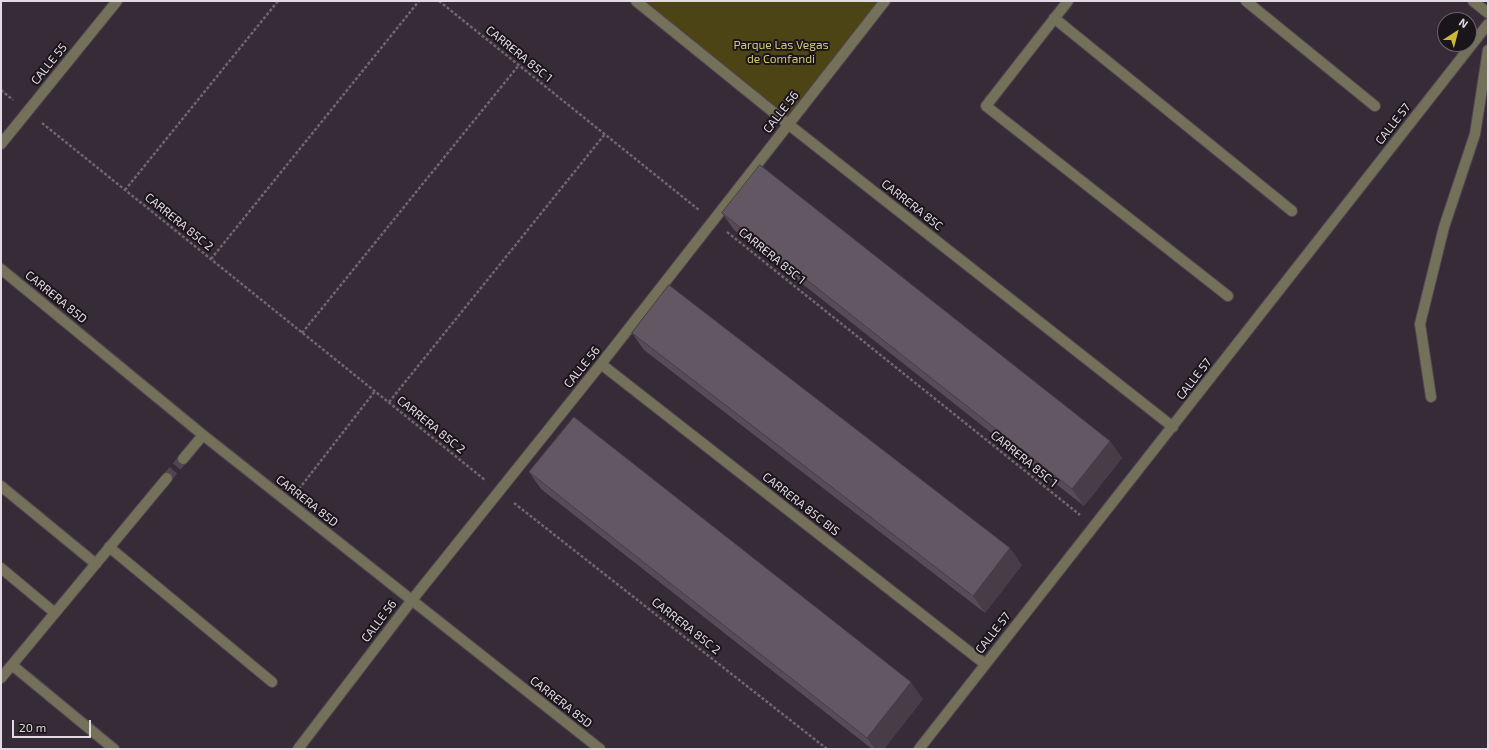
<!DOCTYPE html>
<html>
<head>
<meta charset="utf-8">
<style>
  body { margin:0 }
  #map { position:relative; width:1489px; height:750px; overflow:hidden; background:#362b36; font-family:"Exo 2",sans-serif }
  canvas { display:block }
  .frame { position:absolute; inset:0; border:2px solid #e3dbe3; pointer-events:none }
  .north { position:absolute; left:1437px; top:12px; width:40px; height:40px; box-sizing:border-box; background:#1a151a; border:1px solid #6a646a; border-radius:50%; rotate:36deg; font-size:11px; font-weight:700; line-height:16px; text-align:center; color:#e3dbe3 }
  .north::after { content:''; display:block; margin:auto; width:14px; height:18px; background:#ceb838; clip-path:polygon(50% 0,100% 100%,50% 72%,0 100%) }
  .scale { position:absolute; left:12px; top:720px; width:79px; height:18px; box-sizing:border-box; border:2px solid #e3dbe3; border-top:0; padding-left:5px; font-size:12px; line-height:14px; white-space:nowrap; color:#e3dbe3; -webkit-text-stroke:3px #1a151a; paint-order:stroke }
</style>
</head>
<body>
<div id="map">
<canvas width="1489" height="750"></canvas>
<div class="frame"></div>
<div class="north">N</div>
<div class="scale">20 m</div>
</div>
<script>
const context = document.querySelector('canvas').getContext('2d');
context.lineJoin = 'round';
function fill(path, color) { context.fillStyle = color; context.fill(path, 'evenodd'); }
function trace(path, color, width, dash) { context.strokeStyle = color; context.lineWidth = width; context.lineCap = dash ? 'butt' : 'round'; context.setLineDash(dash || []); context.stroke(path); }
function write(font, color, halo, rows, align = 'center') {
  context.font = font + ' "Exo 2",sans-serif'; context.lineWidth = 4; context.setLineDash([]); context.textBaseline = 'middle'; context.strokeStyle = halo; context.fillStyle = color; for (const [text, x, y, turn = 0] of rows) {
    context.save(); context.translate(x, y); context.rotate((+turn || 0) * Math.PI / 180); context.textAlign = isNaN(turn) ? turn : align; if (halo) context.strokeText(text, 0, 0); context.fillText(text, 0, 0); context.restore();
  }
}
fill(new Path2D(`
  M 636,1 L 885,1 L 788,124 Z`), '#4c4415');
trace(new Path2D(`
  M 167,478 L 183,459`), '#504550', 10, [10, 5]);
const minor = new Path2D(`
  M 636,1 L 788,124 L 1173,427
  M 1068,1 L 986,106 L 1228,296
  M 1246,1 L 1375,106
  M 1473,1 L 1488,13
  M 1054,18 L 1292,211
  M 1,144 L 117,1
  M 1,269 L 203,435 L 600,749
  M 601,364 L 985,664
  M 1431,397 L 1420,324 L 1444,227 L 1475,134 L 1488,50
  M 183,459 L 203,435
  M 1,486 L 96,564
  M 109,547 L 272,682
  M 1,568 L 55,613
  M 12,665 L 114,749
  M 1,678 L 167,478
  M 298,749 L 412,600 L 601,364 L 885,1
  M 919,749 L 1488,24`);
trace(minor, '#524752', 12);
trace(new Path2D(`
  M 439,1 L 699,210
  M 1,90 L 13,100
  M 42,123 L 485,480
  M 125,190 L 278,1
  M 727,232 L 1080,515
  M 211,259 L 419,1
  M 302,333 L 519,65
  M 389,402 L 605,134
  M 299,489 L 375,391
  M 514,503 L 827,749`), '#706670', 2.5, [3, 2]);
trace(minor, '#74715b', 10);
fill(new Path2D(`
  M 722,213 L 1110,441 L 1122,458 L 1084,506 L 734,230 Z
  M 632,333 L 1022,565 L 985,613 L 644,350 Z
  M 529,472 L 923,699 L 884,749 L 872,749 L 541,489 Z`), '#564b56');
fill(new Path2D(`
  M 1110,441 L 1122,458 L 1084,506 L 1072,489 Z
  M 1010,548 L 1022,565 L 985,613 L 973,596 Z
  M 911,682 L 923,699 L 884,749 L 875,749 L 867,738 Z`), '#463d46');
const building = new Path2D(`
  M 760,165 L 1110,441 L 1072,489 L 722,213 Z
  M 669,285 L 1010,548 L 973,596 L 632,333 Z
  M 574,417 L 911,682 L 867,738 L 529,472 Z`);
fill(building, '#645764');
trace(building, '#463d46', 1);
write('12px', '#d3c575', '#1a151a', [
  ["Parque Las Vegas",781,45],
  ["de Comfandi",781,59]
]);
write('12px', '#e3dbe3', '#1a151a', [
  ["CARRERA 85C 1",519,54,39],
  ["CALLE 55",49,64,-51],
  ["CALLE 56",781,112,-52],
  ["CALLE 57",1393,124,-52],
  ["CARRERA 85C",912,205,38],
  ["CARRERA 85C 2",179,222,39],
  ["CARRERA 85C 1",772,256,39],
  ["CARRERA 85D",56,297,39],
  ["CALLE 56",582,367,-51],
  ["CALLE 57",1194,379,-52],
  ["CARRERA 85C 2",431,425,39],
  ["CARRERA 85C 1",1024,459,39],
  ["CARRERA 85D",307,501,38],
  ["CARRERA 85C BIS",801,504,38],
  ["CALLE 56",379,621,-53],
  ["CARRERA 85C 2",686,626,38],
  ["CALLE 57",993,633,-52],
  ["CARRERA 85D",561,702,38]
]);
</script>
</body>
</html>
